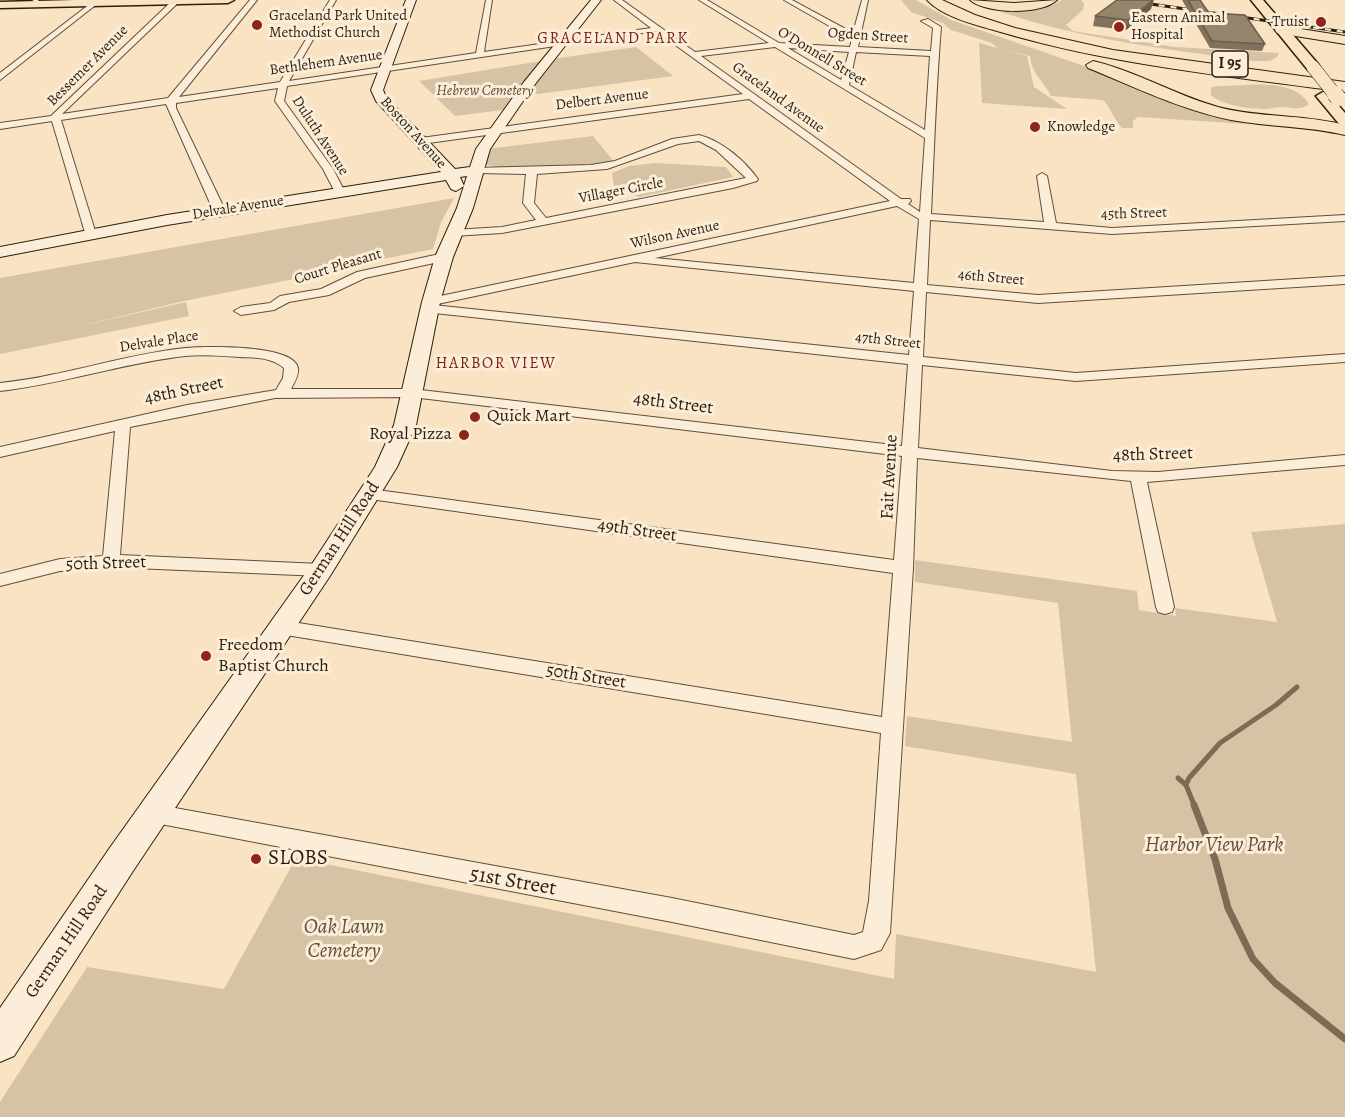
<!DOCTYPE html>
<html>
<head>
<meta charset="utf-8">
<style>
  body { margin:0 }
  canvas { display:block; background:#f9e3c3 }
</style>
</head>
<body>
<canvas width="1345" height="1117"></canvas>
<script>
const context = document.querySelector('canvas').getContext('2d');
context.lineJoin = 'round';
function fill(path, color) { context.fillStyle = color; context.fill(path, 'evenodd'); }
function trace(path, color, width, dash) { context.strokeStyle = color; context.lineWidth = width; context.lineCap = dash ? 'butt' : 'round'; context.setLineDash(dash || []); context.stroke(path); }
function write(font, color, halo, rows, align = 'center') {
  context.font = font + ' Alegreya,serif'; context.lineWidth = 6; context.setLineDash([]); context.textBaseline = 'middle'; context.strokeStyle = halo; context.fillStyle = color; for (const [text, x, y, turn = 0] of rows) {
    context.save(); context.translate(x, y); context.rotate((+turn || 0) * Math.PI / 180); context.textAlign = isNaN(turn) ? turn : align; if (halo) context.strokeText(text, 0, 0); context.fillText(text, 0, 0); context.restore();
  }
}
fill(new Path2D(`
  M 901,0 L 916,0 L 951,20 L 1090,68 L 1180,103 L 1325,129 L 1138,117 L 1133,121 L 1133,128 L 1122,128 C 1114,120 1112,109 1103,100 L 1051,96 C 1043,79 1032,76 1030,56 L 1005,50 L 1027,56 L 1034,87 L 1067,109 L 982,103 L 979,43 L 998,48 L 992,43 L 951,30 L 943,23 L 911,12 Z
  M 1062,0 L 1081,0 L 1084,3 L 1083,10 L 1066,25 L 1073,31 L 1175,47 L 1279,53 L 1277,57 L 1270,61 L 1251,61 C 1160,48 1068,38 982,5 C 1008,7 1040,15 1062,0 Z
  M 636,47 L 673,76 L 523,96 L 552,59 Z
  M 541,61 L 503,110 L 455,116 L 419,81 Z
  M 1221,86 C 1249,86 1292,77 1309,104 C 1301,111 1290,107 1281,107 C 1276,107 1271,109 1266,109 C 1250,109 1223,106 1211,95 L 1211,87 Z
  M 593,136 L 615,163 C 589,167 507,173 485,164 L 487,149 Z
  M 655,163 L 726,167 L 733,177 L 639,197 L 614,186 L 612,173 L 629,166 Z
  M 454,198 L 441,222 L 433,249 L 324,271 L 324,273 L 184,301 L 67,329 L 186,302 L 189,316 L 0,354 L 0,278 Z
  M 1345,524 L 1345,1117 L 0,1117 L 0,1102 L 87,967 L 224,989 L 296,858 L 894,979 L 896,934 L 1096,972 L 1076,774 L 905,746 L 907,716 L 1072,742 L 1058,603 L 915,582 L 915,560 L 1137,591 L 1139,610 L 1176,616 L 1175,608 L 1277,622 L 1251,532 Z`), '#d6c2a4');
trace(new Path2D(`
  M 1178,778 L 1186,785 L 1195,807
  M 1186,785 L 1189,778 L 1220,743 L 1276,705 L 1297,687`), '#7c6c56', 5);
trace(new Path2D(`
  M 1194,805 L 1215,859 L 1228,908 L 1253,959 L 1275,983 L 1345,1039`), '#7c6c56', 7);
const street = new Path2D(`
  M 32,0 L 39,0 L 36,2 Z
  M 95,0 L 102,0 L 0,80 L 0,73 Z
  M 173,0 L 180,1 L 62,114 L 168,98 L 250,0 L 257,0 L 179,97 L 280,82 L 330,0 L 336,0 L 289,81 L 476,53 L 486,0 L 492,0 L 484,52 L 651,28 L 614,0 L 622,0 L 695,52 L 769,43 L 699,0 L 707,0 L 779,43 L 850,47 L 852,39 L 784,0 L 792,0 L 853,33 L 862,0 L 868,0 L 858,47 L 931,51 L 933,28 L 921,21 L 928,19 L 941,27 C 936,89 934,151 931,214 L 1044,222 L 1037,176 L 1042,173 L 1047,176 L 1056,223 L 1112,228 L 1345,215 L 1345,221 L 1112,234 L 930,220 L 927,285 L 1038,295 L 1345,276 L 1345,284 L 1038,303 L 926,292 L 923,357 L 1076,373 L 1345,354 L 1345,362 L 1076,381 L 922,365 L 918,448 L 1112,471 L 1158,472 L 1345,455 L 1345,465 L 1147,482 L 1174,607 L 1172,612 L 1165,614 L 1158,612 L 1156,607 L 1131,481 L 917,458 L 913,568 L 890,933 L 881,950 L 854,959 L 672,922 L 145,821 L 141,814 L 145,807 L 153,804 L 672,898 L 854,935 L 863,932 L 869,901 L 881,733 L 280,634 L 273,632 L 270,627 L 273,622 L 280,620 L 882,717 L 893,573 L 370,499 L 364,498 L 362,494 L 364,490 L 370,489 L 894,560 L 902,456 L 412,397 L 275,398 L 130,427 L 120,555 L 321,564 L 327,566 L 330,570 L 327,574 L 321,576 L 111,567 L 60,571 L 0,586 L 0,574 L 60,559 L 103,556 L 115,431 L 0,457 L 0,447 L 187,405 L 276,390 L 283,378 L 284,368 C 271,357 256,358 240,357 C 222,356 204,354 185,356 C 123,363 63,384 0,391 L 0,383 C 17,381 33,379 50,375 C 95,366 139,353 185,348 C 204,346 294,344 298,368 C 299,376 294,383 291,389 L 412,389 L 902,446 L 908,364 L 425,312 L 423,309 L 429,305 L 425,302 L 431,298 L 890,201 L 749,99 L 421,144 L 416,141 L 421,138 L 743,94 L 656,31 L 287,86 L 284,101 L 333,169 L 345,192 L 340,195 L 336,194 L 323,169 L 275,101 L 278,88 L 176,103 L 176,108 L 226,212 L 220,215 L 214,212 L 166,104 L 61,120 L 96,234 L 90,237 L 86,236 L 52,121 L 0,129 L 0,123 L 51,116 ZM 775,47 L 925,138 L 920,212 L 908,204 L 911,201 L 910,199 L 901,199 L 701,56 ZM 788,48 L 849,52 L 841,80 ZM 856,52 L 930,56 L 925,130 L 849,85 ZM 897,206 L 919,219 L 914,283 L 655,258 ZM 635,262 L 914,291 L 909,355 L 433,305 Z
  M 699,135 C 722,141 744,160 758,179 L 757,181 L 733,188 L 502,233 L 453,236 L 447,233 L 453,230 L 502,227 L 536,220 L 523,203 L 526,174 L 478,173 L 473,170 L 474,168 L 591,165 L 615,161 L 672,139 ZM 699,141 L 716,150 L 746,178 L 546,218 L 534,203 L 537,174 L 607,169 L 678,144 Z
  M 444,253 L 448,254 L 448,260 L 365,278 L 329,295 L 289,302 L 274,310 L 241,315 L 234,311 L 241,307 L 270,303 L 280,296 L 321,289 L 357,272 Z`);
const secondary = new Path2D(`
  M 406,0 L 416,0 L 383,90 L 386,97 L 455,169 L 470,167 L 476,149 L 524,82 L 591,0 L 601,0 L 532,88 L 490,149 L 473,208 L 453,257 L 440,302 L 416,425 L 397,467 L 330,576 L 133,871 L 14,1056 L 0,1062 L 0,1008 L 109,849 L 312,564 L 375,467 L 394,425 L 422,302 L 435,257 L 457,208 L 467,176 L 460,177 L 464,186 L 456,191 L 451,189 L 446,180 L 167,225 L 0,257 L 0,247 L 167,215 L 441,172 L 376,101 L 371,90 Z`);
const primary = new Path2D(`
  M 75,0 L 234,0 L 228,3 L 0,8 L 0,2 Z
  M 1251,0 L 1263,0 L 1318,64 L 1320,67 L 1318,70 L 1308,70 Z
  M 1323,92 L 1328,93 L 1345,113 L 1345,126 L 1340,125 L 1316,96 Z`);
const highway = new Path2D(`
  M 927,0 L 942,0 L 975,15 L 1015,28 L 1113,50 L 1345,82 L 1345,92 C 1228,76 1111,65 997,31 C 976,25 943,17 927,0 Z
  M 970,0 L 1014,3 L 1057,0 C 1042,15 985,14 970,0 Z
  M 1282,26 L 1345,36 L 1345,44 L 1277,33 L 1275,30 L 1277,27 Z
  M 1093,61 C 1136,71 1175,95 1218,107 C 1259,118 1303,114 1345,125 L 1345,135 C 1307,126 1269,127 1231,120 C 1181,110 1135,87 1088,68 L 1086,65 Z`);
trace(street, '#5e503c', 2);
trace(secondary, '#2a1f0f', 2);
trace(primary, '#2a1f0f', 3);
trace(highway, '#2a1f0f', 2);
fill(street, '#fbedd8');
fill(secondary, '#fbedd8');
fill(primary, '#f9e3c3');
fill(highway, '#f9e3c3');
const rail = new Path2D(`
  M 1123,0 L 1345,32`);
trace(rail, '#2a1f0f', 3);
trace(rail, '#fbedd8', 2, [6]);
const primaryBridgeFar1 = new Path2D(`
  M 1313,67 L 1336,96`);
const primaryBridge = new Path2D(`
  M 1335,94 L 1338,98`);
trace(primaryBridgeFar1, '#2a1f0f', 14, []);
trace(primaryBridge, '#2a1f0f', 17, []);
trace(primaryBridgeFar1, '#f9e3c3', 13);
trace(primaryBridge, '#f9e3c3', 16);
fill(new Path2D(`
  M 1182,0 L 1200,0 L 1209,13 L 1265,44 L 1262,51 L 1210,48 Z
  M 1151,9 L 1126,30 L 1093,26 L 1095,16 Z`), '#81725e');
fill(new Path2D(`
  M 1154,0 L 1151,9 L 1126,30 L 1128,20 Z`), '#695d4c');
const building = new Path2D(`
  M 1117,0 L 1153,0 L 1128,20 L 1095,16 Z
  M 1188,0 L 1200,0 L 1209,13 L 1245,15 L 1265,44 L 1212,41 Z`);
fill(building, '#96856d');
trace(building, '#695d4c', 1.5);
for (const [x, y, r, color] of [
  [1321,22,6,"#8f2418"],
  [257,25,6,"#8f2418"],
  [1119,27,6,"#8f2418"],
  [1035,127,6,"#8f2418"],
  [475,417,6,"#8f2418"],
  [464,435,6,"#8f2418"],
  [206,656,6,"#8f2418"],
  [256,859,6,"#8f2418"]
]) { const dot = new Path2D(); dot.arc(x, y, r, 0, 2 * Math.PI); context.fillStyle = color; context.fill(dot); trace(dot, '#fbedd8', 2); }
write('15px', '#2a1f0f', '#fbedd8', [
  ["Graceland Park United",269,16],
  ["Methodist Church",269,33],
  ["Eastern Animal",1131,18],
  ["Hospital",1131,35],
  ["Truist",1309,22,"right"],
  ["Knowledge",1047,127]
], 'left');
write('15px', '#2a1f0f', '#fbedd8', [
  ["Ogden Street",868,36,4],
  ["O'Donnell Street",822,57,31],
  ["Bethlehem Avenue",326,63,-8],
  ["Bessemer Avenue",88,66,-45],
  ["Graceland Avenue",778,98,36],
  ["Delbert Avenue",602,100,-7],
  ["Boston Avenue",413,133,48],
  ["Duluth Avenue",320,136,57],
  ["Villager Circle",621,191,-11],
  ["Delvale Avenue",238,208,-9],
  ["45th Street",1134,214,-2],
  ["Wilson Avenue",675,235,-12],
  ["Court Pleasant",338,267,-17],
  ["46th Street",991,278,5],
  ["47th Street",888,341,6],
  ["Delvale Place",159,342,-9]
]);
write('italic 15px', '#5e503c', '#fbedd8', [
  ["Hebrew Cemetery",485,91]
]);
context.letterSpacing = '1.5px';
write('16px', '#7a1f14', '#fbedd8', [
  ["GRACELAND PARK",613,39],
  ["HARBOR VIEW",496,364]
]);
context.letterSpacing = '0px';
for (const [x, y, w] of [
  [1230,64,36]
]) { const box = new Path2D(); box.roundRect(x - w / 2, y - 13, w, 26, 4.5); context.fillStyle = '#fbedd8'; context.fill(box); trace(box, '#2a1f0f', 1.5); }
write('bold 16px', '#2a1f0f', null, [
  ["I 95",1230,64]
]);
write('18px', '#2a1f0f', '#fbedd8', [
  ["48th Street",184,391,-12],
  ["48th Street",673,404,7],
  ["48th Street",1153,455,-2],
  ["Fait Avenue",890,477,-87],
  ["49th Street",637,531,8],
  ["German Hill Road",340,539,-57],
  ["50th Street",106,564,-2],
  ["50th Street",586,677,9],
  ["German Hill Road",67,942,-56]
]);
write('18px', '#2a1f0f', '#fbedd8', [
  ["Quick Mart",487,417],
  ["Royal Pizza",452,435,"right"],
  ["Freedom",218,646],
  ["Baptist Church",218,667]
], 'left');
write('italic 21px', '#5e503c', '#fbedd8', [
  ["Harbor View Park",1214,846],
  ["Oak Lawn",344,928],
  ["Cemetery",344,952]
]);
write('21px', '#2a1f0f', '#fbedd8', [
  ["SLOBS",268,859]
], 'left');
write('21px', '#2a1f0f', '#fbedd8', [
  ["51st Street",513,882,10]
]);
</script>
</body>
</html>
